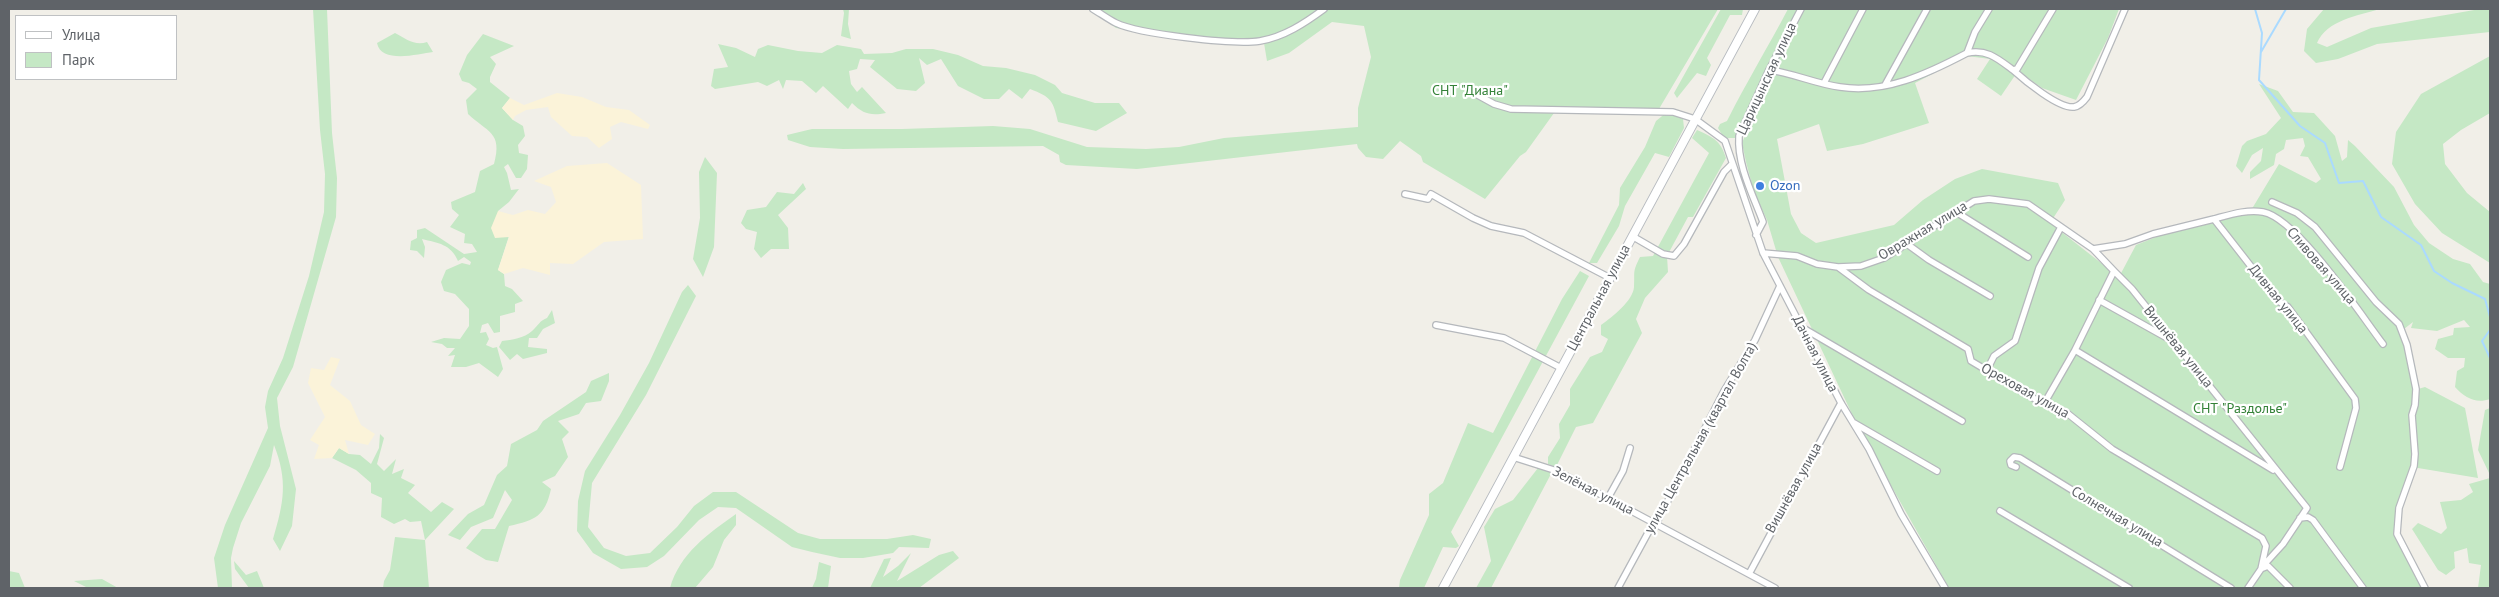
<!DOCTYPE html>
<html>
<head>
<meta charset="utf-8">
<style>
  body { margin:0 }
  #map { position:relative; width:2499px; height:597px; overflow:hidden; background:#f1efe8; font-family:"PT Sans",sans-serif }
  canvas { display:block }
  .frame { position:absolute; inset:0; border:10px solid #5f6368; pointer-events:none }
  .legend { position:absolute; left:15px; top:15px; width:162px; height:65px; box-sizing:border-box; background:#fff; border:1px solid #bfc1c3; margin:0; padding:6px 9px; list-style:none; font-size:15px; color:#5f6368 }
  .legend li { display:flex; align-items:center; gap:10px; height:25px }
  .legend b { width:25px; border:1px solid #bfc1c3 }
</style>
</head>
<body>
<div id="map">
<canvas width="2499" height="597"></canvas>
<div class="frame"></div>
<ul class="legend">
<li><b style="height:6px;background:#fff"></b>Улица</li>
<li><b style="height:14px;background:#c5e8c5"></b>Парк</li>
</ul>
</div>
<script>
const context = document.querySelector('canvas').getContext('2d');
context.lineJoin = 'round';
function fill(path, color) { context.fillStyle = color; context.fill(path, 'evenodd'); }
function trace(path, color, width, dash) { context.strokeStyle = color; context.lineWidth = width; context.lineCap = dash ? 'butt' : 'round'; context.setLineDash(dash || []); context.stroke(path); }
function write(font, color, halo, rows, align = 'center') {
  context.font = font + ' "PT Sans",sans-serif'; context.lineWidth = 4.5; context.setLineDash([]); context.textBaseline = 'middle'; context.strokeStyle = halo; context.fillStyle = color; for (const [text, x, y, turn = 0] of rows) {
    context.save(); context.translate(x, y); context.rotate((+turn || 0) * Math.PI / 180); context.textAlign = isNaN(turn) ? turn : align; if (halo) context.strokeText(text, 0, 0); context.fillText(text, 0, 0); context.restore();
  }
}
fill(new Path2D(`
  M 313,9 L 327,9 L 332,133 L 337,178 L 336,217 L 293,367 L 277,398 L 280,426 L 296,489 L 292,526 L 280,551 L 273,539 C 284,502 288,481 274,445 L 270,466 L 241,523 L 233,548 L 231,558 L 232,588 L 218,588 L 214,558 L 225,525 L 268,428 L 265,407 L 268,391 L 283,358 L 309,276 L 324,212 L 325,174 L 320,130 Z
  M 843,9 L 849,9 L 848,24 L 851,39 L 841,36 L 844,13 Z
  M 1089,9 L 1718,9 L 1656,114 L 1554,113 L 1526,152 L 1520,156 L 1485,199 L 1423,162 L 1421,156 L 1400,141 L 1383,159 L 1366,157 L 1358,148 L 1357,144 L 1137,169 L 1066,165 L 1060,162 L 1059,155 L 1043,146 L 843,149 L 810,147 L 788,140 L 787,135 L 812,129 L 902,129 L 993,126 L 1030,129 L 1087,147 L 1146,149 L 1179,147 L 1224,138 L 1358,127 L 1358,108 L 1371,57 L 1364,26 L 1332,22 L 1289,53 L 1267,61 L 1264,43 L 1257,45 L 1197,42 L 1116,28 Z
  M 1721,9 L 1743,9 L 1742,15 L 1730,15 L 1707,58 L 1711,65 L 1706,76 L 1697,73 L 1677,98 L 1674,93 Z
  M 1788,9 L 1801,9 L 1736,138 L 1724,138 L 1718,128 L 1720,124 L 1727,121 C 1746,83 1768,47 1788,9 Z
  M 1804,9 L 2119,9 L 2108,38 L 2076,100 L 2042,88 L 2018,71 L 2001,96 L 1977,79 L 1990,59 L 1967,56 L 1915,83 L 1929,123 L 1863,144 L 1827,151 L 1819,124 L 1777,139 L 1791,214 L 1801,233 L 1816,243 L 1894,225 L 1923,200 L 1955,179 L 1982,169 L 2058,183 L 2065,200 L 2050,223 L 2119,277 L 2136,245 L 2166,233 L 2250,212 L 2279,164 L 2316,183 L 2321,179 L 2308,157 L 2300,156 L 2305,146 L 2303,138 L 2286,140 L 2284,149 L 2276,154 L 2274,165 L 2250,179 L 2250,172 L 2261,161 L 2263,148 L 2252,155 L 2242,173 L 2236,166 L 2242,146 L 2247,141 L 2266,134 L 2281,118 L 2259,84 L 2278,91 L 2293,112 L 2314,113 L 2335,136 L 2342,161 L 2347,157 L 2348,140 L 2355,146 L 2394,187 L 2414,225 L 2429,243 L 2453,259 L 2470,264 L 2483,282 L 2490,284 L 2490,399 C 2476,404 2465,398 2455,387 L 2457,371 L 2464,367 L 2465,358 L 2448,358 L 2435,349 L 2438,339 L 2453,335 L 2454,328 L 2470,327 L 2464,320 L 2437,331 L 2411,328 L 2413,322 L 2404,329 L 2415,366 L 2418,389 L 2425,387 L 2465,408 L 2478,478 L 2412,467 L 2398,506 L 2394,531 L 2422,588 L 1949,588 L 1859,429 L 1778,257 L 1767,220 L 1754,192 L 1746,162 L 1742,143 L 1775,64 Z
  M 2324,9 L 2380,9 C 2357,16 2327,20 2317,43 L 2327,47 L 2371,28 L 2480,9 L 2490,9 L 2490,32 L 2377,44 L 2338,59 L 2316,63 L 2304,51 L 2307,29 Z
  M 395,33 C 406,39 415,46 427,42 L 433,52 C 418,54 381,64 377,43 Z
  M 483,34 L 514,46 L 490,57 L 496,64 L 490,77 L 490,82 L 510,98 L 502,108 L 513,120 L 523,126 L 525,136 L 518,145 L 519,153 L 528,155 L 527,169 L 521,178 L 516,178 L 508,164 L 504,167 L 507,173 L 511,190 L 519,189 L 509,202 L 498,211 L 509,236 L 498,270 L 504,274 L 505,286 L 512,289 L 523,301 L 515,304 L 515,312 L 500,316 L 500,332 L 494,333 L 488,323 L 482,325 L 480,333 L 486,332 L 489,339 L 486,345 L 493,348 L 497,347 L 503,369 L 498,377 L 479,363 L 466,367 L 451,367 L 455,355 L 448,356 L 455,348 L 447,348 L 442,344 L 431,342 L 444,338 L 460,339 L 469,326 L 469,309 L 455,294 L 444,291 L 441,282 L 446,270 L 462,263 L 470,265 L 471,262 L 464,257 L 458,261 C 451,244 438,243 422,239 L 425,247 L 424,258 L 417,251 L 410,250 L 411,241 L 417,238 L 417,230 L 425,228 L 464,254 L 477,252 L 472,244 L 464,243 L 465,234 L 450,227 L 459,215 L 452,209 L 451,202 L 475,192 L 480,171 L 494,164 C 503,132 487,132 468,114 L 466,100 L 477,89 L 469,83 L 462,81 L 459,74 L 467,55 Z
  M 718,44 L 736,48 L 755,57 L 758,49 L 768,45 L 798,51 L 822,53 L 837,45 L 861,49 L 864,54 L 892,53 L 906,49 L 933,49 L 958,55 L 983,66 L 1006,68 L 1035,75 L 1055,85 L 1062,93 L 1095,103 L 1119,103 L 1127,113 L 1096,131 L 1058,122 C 1053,100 1051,97 1030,89 L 1022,99 L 1009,89 L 999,99 L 984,99 L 958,86 L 941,59 L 927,65 L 919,58 L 925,83 L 916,91 L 897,89 L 870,67 L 875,60 L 860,59 L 857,69 L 849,71 L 851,84 L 857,92 L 862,87 L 886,113 C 871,116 863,114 852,103 L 848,109 L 823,86 L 816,93 L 802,81 L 786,80 L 783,89 L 779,80 L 767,86 L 758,82 L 715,89 L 711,86 L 714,69 L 728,67 Z
  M 2490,56 L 2490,113 L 2461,130 L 2443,144 L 2445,164 L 2467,193 L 2490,212 L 2490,263 L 2442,233 L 2415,204 L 2392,164 L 2396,132 L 2421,94 Z
  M 1667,112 L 1683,119 L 1684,128 L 1669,157 L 1655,153 L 1625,206 L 1619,226 L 1597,263 L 1589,263 L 1619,205 L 1620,188 L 1645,147 L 1656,121 Z
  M 1697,130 C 1713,137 1721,141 1726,158 L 1693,217 L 1688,217 L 1667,256 L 1668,272 L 1645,298 L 1636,319 L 1642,333 L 1593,423 L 1576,427 L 1556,467 L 1548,464 L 1548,457 L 1560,438 L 1559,424 L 1570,405 L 1570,389 L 1590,357 L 1602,352 L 1608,339 L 1601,335 L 1601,325 C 1612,317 1633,301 1634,287 C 1635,271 1632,273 1640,257 L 1653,256 L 1709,153 L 1692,138 Z
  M 705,157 L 717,173 L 714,247 L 703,277 L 693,259 L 700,218 L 699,172 Z
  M 803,183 L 806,189 L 778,215 L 788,228 L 789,249 L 771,249 L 761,258 L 754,249 L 757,232 L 746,229 L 741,223 L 747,210 L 766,207 L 777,192 L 794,194 Z
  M 1580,271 L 1589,276 L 1451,532 L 1459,546 L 1456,548 L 1443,547 L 1424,588 L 1399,588 L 1400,580 L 1429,515 L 1429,494 L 1443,483 L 1468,423 L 1493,433 L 1562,299 Z
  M 688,285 L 696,296 L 646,395 L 592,483 L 588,527 L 604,548 L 626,556 L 650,553 L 677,527 L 694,506 L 713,492 L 736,492 L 798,533 L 820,539 L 887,539 L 913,535 L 931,539 L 929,548 L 899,547 L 893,553 L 863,558 L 840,558 L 812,552 L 792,547 L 736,508 L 718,507 L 699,520 L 664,556 L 647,567 L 621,569 L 593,553 L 577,531 L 578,501 L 585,471 L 620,415 L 649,363 L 682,292 Z
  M 552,310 L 555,323 L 543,329 L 537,338 L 529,338 L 528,347 L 547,349 L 547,353 L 523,359 L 517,354 L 510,360 L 499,347 L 502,341 C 512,340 524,338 532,331 C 539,325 539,321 547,318 Z
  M 609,373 L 609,381 L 601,401 L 586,403 L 579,414 L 558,421 L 569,432 L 562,439 L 568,457 L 555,476 L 542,482 L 551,489 C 545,516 536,520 509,526 L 498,562 L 486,560 L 466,548 L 482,529 L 495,529 L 512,500 L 505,490 L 493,518 L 471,527 L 460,540 L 448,535 L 468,514 L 484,505 L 497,475 L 507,466 L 511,444 L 537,430 L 543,421 L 586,392 L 591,381 Z
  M 2490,408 L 2490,475 L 2478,450 L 2485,410 Z
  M 380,434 L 384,438 L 377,464 L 384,471 L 396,459 L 392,474 L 404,469 L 401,478 L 415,485 L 408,493 L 431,512 L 442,502 L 454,509 L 425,540 L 429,588 L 383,588 L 384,581 L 390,570 L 395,537 L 425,540 L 421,521 L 410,522 L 405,519 L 394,524 L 381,517 L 382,498 L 371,493 L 371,483 L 356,470 L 332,458 L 339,448 L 349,454 L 360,455 L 371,464 L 379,448 Z
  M 1538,468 L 1552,472 L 1491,588 L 1476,588 L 1491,561 L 1484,527 L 1495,509 L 1513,500 Z
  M 2490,478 L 2490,588 L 2478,588 L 2481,565 L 2469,563 L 2467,548 L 2454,552 L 2455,568 L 2446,575 L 2438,570 L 2412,529 L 2418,523 L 2441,534 L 2447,528 L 2440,502 L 2461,500 L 2473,492 L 2469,484 Z
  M 736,514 L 736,525 L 724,540 L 713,567 L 695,588 L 670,588 C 680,553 708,534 736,514 Z
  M 953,551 L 959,558 L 919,588 L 870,588 L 884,559 L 891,558 L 883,577 L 898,566 L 911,553 L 897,581 L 939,555 Z
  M 234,561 L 246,575 L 257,571 L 264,588 L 249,588 L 235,569 Z
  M 819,562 L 831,566 L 828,588 L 812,588 L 816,579 Z
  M 9,571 L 19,573 L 25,588 L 9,588 Z
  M 102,579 L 118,588 L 88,588 L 74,581 Z`), '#c5e8c5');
fill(new Path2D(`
  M 557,93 L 582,97 L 606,107 L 629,110 L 650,125 L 648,129 L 621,122 L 610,127 L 612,139 L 599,148 L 587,137 L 572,136 L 551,117 L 548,107 L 526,110 L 515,116 L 513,120 L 502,108 L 510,98 L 524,105 Z
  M 607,163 L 641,185 L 643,239 L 604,242 L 573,264 L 550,263 L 550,275 L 523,268 L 504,274 L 498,270 L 509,237 L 495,238 L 491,228 L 498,211 L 513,215 L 528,210 L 545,214 L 556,202 L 551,187 L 534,181 L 567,166 Z
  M 331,357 L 340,359 L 330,385 L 350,401 L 361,425 L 375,434 L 368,445 L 345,440 L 349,454 L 339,448 L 332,458 L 314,459 L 319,445 L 310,440 L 325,417 L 308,383 L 311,368 L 324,370 Z`), '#fbf3d9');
trace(new Path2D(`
  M 2255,9 L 2262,33 L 2259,80 L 2300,126 L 2325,143 L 2339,183 L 2363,181 L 2381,217 L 2421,245 L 2434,271 L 2452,283 L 2485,299 L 2490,317
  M 2261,52 L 2286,9
  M 2490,330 L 2482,341 L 2490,358`), '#aadaff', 2);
const street = new Path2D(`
  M 1093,9 C 1100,13 1108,19 1116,23 C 1139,34 1233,45 1260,41 C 1284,37 1305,23 1324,9
  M 1967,53 C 1987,49 1997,58 2013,70 L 2017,69 L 2053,9
  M 1769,70 C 1793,73 1816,84 1840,87 C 1885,94 1927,74 1967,53 L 1975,32 L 1989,9
  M 2013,70 C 2024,80 2059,109 2074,107 C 2080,106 2084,101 2087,97 L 2125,9
  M 1824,83 L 1863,9
  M 1885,85 L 1927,9
  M 1474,93 L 1494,104 L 1511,109 L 1673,112 L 1695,119 L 1725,141 L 1763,253 L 1841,403 L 1869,449 L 1901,514 L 1945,588
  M 1405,194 L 1428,199 L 1431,194 L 1473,218 L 1491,226 L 1524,233 L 1610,278
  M 2272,202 L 2297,213 L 2315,227 L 2376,302 L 2399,324 L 2407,345 L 2416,389 L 2415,405 L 2412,415 L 2415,454 L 2414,466 L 2399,508 L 2397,534 L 2425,588
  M 1956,212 L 2028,257
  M 2214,219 C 2229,215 2247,209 2263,212 C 2297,218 2361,315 2383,344
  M 1756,235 L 1763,222 C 1753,195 1737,165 1739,136 L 1769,70 L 1801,9
  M 1632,236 L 1663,254 L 1674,256 L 1684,244 L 1724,172 L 1732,164
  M 1907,244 L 1929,260 L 1990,296
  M 2093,249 L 2125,244 L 2153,234 L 2214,219 L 2278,301 L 2288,307 L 2355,399 L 2356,408 L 2340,467
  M 1763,253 L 1797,256 L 1817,264 L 1838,267 L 1869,290 L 1968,349 L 1971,361 L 2035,399 L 2067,413 L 2112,449 L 2262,538 L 2266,546 L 2261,569 L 2248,588
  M 1838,267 L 1861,266 L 1884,258 L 1974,201 L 1989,199 L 2028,204 L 2093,249 L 2114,271
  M 2099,300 L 2169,339
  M 1436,325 L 1504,338 L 1561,368
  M 1803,328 L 1962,421
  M 2075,350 L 2114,271 L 2132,289 L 2307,508 L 2283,544 L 2262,567
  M 1987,370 L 1994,356 L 2015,341 L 2039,268 L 2061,227
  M 2045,402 L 2075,350 L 2273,470
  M 1854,423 L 1937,471
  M 1513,457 L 1557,471 L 1775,588
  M 2016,467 L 2011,465 L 2010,461 L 2014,457 L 2020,458 L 2231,588
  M 1608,498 L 1623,471 L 1630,448
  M 2000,511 L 2129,588
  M 2300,518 L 2308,517 L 2313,520 L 2363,588
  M 2263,568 L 2268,566 L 2290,588
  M 1749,574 L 1841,403
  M 1618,588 L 1649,531 L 1656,524 L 1724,391 L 1755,340 L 1780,286`);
const secondary = new Path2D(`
  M 1443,588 L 1755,9`);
trace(street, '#b5b8bc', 8);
trace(secondary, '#b6babf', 10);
trace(street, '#fff', 5.5);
trace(secondary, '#fff', 8);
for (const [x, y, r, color] of [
  [1760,186,5,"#3f7fe0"]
]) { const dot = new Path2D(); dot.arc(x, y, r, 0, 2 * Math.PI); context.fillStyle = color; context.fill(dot); trace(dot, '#fff', 2); }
write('14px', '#5f6368', '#fff', [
  ["Царицынская улица",1767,79,-65],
  ["Овражная улица",1923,231,-31],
  ["Сливовая улица",2321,266,49],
  ["Центральная улица",1599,298,-62],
  ["Дивная улица",2278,299,51],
  ["Вишнёвая улица",2178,347,51],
  ["Дачная улица",1815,354,63],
  ["Ореховая улица",2025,391,29],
  ["улица Центральная (квартал Волта)",1701,438,-61],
  ["Вишнёвая улица",1794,488,-61],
  ["Зелёная улица",1593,491,27],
  ["Солнечная улица",2117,517,31]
]);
write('14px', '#348238', '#fff', [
  ["СНТ \"Диана\"",1470,91],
  ["СНТ \"Раздолье\"",2240,409]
]);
write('14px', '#366cbe', '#fff', [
  ["Ozon",1770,186]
], 'left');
</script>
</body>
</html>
